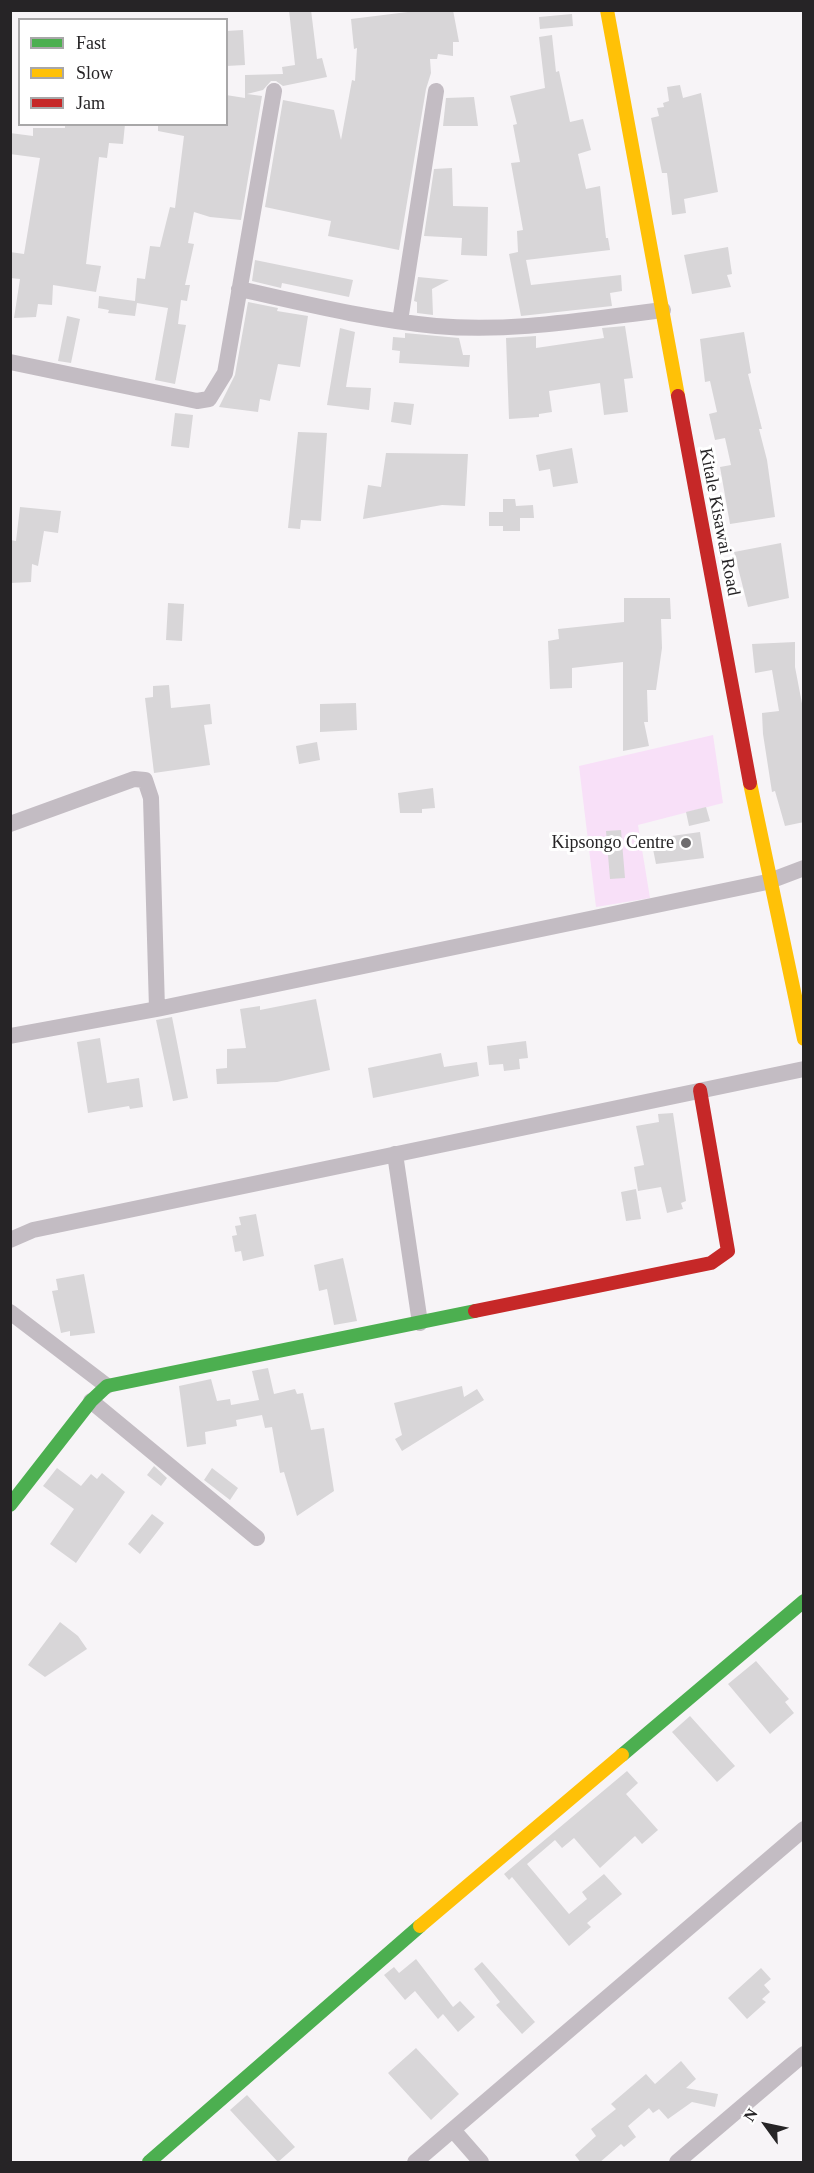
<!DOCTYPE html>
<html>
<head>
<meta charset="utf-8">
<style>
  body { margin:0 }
  #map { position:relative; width:814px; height:2173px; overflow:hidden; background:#f7f4f7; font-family:Georgia,serif }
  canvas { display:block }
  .frame { position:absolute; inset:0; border:12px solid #262426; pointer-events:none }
  .legend { position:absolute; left:18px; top:18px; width:210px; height:108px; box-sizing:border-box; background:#fff; border:2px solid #a8a7a8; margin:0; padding:8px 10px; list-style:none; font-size:18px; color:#262426 }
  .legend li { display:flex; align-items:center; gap:12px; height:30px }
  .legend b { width:30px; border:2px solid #a8a7a8 }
  .north { position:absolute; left:736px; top:2095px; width:60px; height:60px; -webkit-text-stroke:4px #fff; paint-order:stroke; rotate:303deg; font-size:16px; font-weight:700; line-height:24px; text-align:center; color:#262426 }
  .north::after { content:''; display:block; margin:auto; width:21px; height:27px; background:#262426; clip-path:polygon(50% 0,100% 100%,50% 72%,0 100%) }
</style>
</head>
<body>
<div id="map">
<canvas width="814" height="2173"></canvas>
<div class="frame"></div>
<ul class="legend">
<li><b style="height:8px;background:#4caf50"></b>Fast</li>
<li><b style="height:8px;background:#ffc107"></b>Slow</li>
<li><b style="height:8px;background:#c62828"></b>Jam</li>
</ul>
<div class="north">N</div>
</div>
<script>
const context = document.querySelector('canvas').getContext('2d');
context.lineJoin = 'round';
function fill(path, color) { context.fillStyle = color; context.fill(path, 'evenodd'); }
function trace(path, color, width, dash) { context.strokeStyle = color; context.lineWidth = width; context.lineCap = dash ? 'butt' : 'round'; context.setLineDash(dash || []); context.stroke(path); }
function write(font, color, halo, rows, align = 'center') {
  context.font = font + ' Georgia,serif'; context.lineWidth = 6; context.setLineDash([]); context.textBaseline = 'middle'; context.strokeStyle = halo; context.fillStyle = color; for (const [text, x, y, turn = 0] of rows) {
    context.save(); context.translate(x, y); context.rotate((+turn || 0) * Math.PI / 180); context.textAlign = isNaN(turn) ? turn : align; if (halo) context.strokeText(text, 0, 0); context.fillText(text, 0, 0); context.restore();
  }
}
fill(new Path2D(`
  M 713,735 L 723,803 L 638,825 L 650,898 L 596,907 L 579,766 Z`), '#f8e0f8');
fill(new Path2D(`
  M 289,10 L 311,10 L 317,59 L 322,58 L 327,77 L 283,86 L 276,81 L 271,81 L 263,90 L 247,94 L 262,96 L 241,220 L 210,217 L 194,212 L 188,243 L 194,244 L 185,285 L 190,285 L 187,301 L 181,300 L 178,324 L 186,325 L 175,384 L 155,380 L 168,308 L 137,303 L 135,316 L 108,313 L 109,310 L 98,308 L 99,296 L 135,301 L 137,278 L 145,279 L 150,246 L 160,247 L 170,207 L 175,208 L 184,136 L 158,131 L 158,124 L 226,124 L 226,95 L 245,98 L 245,75 L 283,74 L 282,67 L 295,65 Z
  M 424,10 L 453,10 L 459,42 L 453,42 L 453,56 L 438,54 L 437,59 L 430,59 L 431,73 L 426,89 L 399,250 L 328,236 L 331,221 L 265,207 L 283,100 L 334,110 L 341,140 L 352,80 L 355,81 L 357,48 L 354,49 L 351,19 Z
  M 572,14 L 573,26 L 540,29 L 539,17 Z
  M 243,30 L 245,65 L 226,66 L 226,31 Z
  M 552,35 L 556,72 L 559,71 L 570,122 L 583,119 L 591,150 L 578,154 L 586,189 L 600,186 L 606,238 L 608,238 L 610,250 L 526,260 L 531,285 L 621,275 L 622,291 L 610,293 L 612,306 L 521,316 L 509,254 L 518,252 L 517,231 L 523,230 L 511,163 L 520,162 L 513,125 L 517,124 L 510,96 L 545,88 L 539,37 Z
  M 680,85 L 683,98 L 701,93 L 718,192 L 684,199 L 686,213 L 672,215 L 667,173 L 662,173 L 651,118 L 659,116 L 657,108 L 664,107 L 663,103 L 669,101 L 667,87 Z
  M 474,97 L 478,126 L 443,126 L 446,98 Z
  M 65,124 L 125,124 L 123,144 L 109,143 L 107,158 L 99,157 L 86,264 L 101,266 L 96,292 L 53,285 L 52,305 L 38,304 L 36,317 L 14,318 L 20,279 L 10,278 L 10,252 L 24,254 L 40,158 L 10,154 L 10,133 L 33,136 L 33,128 L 65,128 Z
  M 452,168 L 453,206 L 488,207 L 487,256 L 461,255 L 462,238 L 424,236 L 434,169 Z
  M 728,247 L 732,274 L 727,275 L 731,287 L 692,294 L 684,255 Z
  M 255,260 L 353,280 L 349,297 L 282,283 L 281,288 L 252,281 Z
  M 418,277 L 449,280 L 432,289 L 433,315 L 417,313 L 417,302 L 414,301 Z
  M 248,302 L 278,308 L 277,311 L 308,316 L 300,367 L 278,364 L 270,401 L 260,399 L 258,412 L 219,407 L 235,375 Z
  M 67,316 L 80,319 L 71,363 L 58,361 Z
  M 625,326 L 633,378 L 624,379 L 628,412 L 604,415 L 600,383 L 549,391 L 552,412 L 539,414 L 539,417 L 509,419 L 506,338 L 536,336 L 536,348 L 604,338 L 602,328 Z
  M 340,328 L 355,332 L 346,387 L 371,388 L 369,410 L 327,405 Z
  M 744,332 L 751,373 L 748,374 L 762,429 L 759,429 L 767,460 L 775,517 L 730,524 L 720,467 L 731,465 L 725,438 L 715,440 L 709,414 L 717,412 L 710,381 L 705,382 L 700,339 Z
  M 405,333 L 459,338 L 463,355 L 470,355 L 469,367 L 399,363 L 400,351 L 392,350 L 393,337 L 405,338 Z
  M 394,402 L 414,404 L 411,425 L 391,422 Z
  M 175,413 L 193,415 L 189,448 L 171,446 Z
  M 298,432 L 327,433 L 321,521 L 301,520 L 300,529 L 288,528 Z
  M 572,448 L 578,483 L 553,487 L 550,469 L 539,471 L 536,455 Z
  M 386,453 L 468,454 L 465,506 L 442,505 L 363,519 L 368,485 L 381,487 Z
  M 503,499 L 515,499 L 516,506 L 533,505 L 534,518 L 520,518 L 520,531 L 503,531 L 503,526 L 489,526 L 489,512 L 503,512 Z
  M 20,507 L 61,511 L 58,533 L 44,531 L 38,566 L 32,564 L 31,582 L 10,583 L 10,540 L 16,541 Z
  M 781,543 L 789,598 L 748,607 L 734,552 Z
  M 624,598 L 670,598 L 671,619 L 661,619 L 662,648 L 656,690 L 647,690 L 648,722 L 644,722 L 649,746 L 623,751 L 623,662 L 572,668 L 572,688 L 550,689 L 548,641 L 559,639 L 558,629 L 624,622 Z
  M 168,603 L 184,604 L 182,641 L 166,640 Z
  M 795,642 L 795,667 L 804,714 L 804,822 L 785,826 L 775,791 L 772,792 L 763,734 L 762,713 L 779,711 L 772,670 L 755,673 L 752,644 Z
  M 169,685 L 171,708 L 210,704 L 212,724 L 204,725 L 210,765 L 154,773 L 145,698 L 153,697 L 153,686 Z
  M 356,703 L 357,730 L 320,732 L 320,704 Z
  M 317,742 L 320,760 L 299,764 L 296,746 Z
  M 433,788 L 435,808 L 422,809 L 422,813 L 400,813 L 398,793 Z
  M 706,807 L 710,821 L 689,826 L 686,812 Z
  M 621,830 L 625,878 L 610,879 L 606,831 Z
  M 700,832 L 704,858 L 656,864 L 651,839 Z
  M 316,999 L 330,1070 L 277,1082 L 217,1084 L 216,1069 L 227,1068 L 227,1049 L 246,1048 L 240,1009 L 260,1006 L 260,1010 Z
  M 172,1017 L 188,1098 L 173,1101 L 156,1020 Z
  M 100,1038 L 107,1083 L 139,1078 L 143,1107 L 130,1109 L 129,1106 L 88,1113 L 77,1042 Z
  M 526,1041 L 528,1058 L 519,1059 L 520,1069 L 504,1071 L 503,1064 L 489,1065 L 487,1046 Z
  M 441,1053 L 444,1067 L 477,1062 L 479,1076 L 373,1098 L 368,1068 Z
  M 673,1113 L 686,1201 L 681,1203 L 683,1209 L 667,1213 L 661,1187 L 638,1191 L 634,1167 L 644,1165 L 636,1126 L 659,1122 L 658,1114 Z
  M 636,1189 L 641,1219 L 626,1221 L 621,1192 Z
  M 256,1214 L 264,1256 L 243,1261 L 241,1251 L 235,1252 L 232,1236 L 237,1235 L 235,1226 L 241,1225 L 239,1217 Z
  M 343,1258 L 357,1321 L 334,1325 L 327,1289 L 319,1291 L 314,1265 Z
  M 84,1274 L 95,1333 L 70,1336 L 70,1331 L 61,1333 L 52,1291 L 58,1290 L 56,1279 Z
  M 268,1368 L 274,1394 L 295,1389 L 297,1394 L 303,1393 L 311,1430 L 324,1428 L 334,1491 L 297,1516 L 284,1472 L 280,1473 L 272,1427 L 265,1428 L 262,1415 L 236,1420 L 237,1426 L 205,1432 L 206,1444 L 187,1447 L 179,1386 L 211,1379 L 217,1401 L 230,1399 L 231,1405 L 259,1400 L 252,1371 Z
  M 462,1386 L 464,1397 L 477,1389 L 484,1400 L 402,1451 L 395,1439 L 402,1435 L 394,1403 Z
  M 154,1466 L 167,1478 L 161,1486 L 147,1475 Z
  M 57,1468 L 81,1486 L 91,1474 L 97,1479 L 102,1473 L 125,1492 L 76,1563 L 50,1544 L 74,1509 L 43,1486 Z
  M 212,1468 L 238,1488 L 230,1500 L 204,1480 Z
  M 152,1514 L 164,1523 L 140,1554 L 128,1544 Z
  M 60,1622 L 78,1636 L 87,1649 L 45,1677 L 28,1665 Z
  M 756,1661 L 789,1699 L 785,1702 L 794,1713 L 770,1734 L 728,1684 Z
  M 690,1716 L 735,1766 L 717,1782 L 672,1732 Z
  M 627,1771 L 638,1783 L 626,1794 L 658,1830 L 642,1844 L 635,1836 L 600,1868 L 574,1838 L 562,1848 L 555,1840 L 527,1864 L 569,1914 L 587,1899 L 582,1892 L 604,1874 L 622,1894 L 587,1923 L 591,1927 L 569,1946 L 512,1877 L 509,1880 L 504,1874 Z
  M 416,1959 L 453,2007 L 460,2001 L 475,2017 L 458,2032 L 443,2014 L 438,2019 L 415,1991 L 405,2000 L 384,1975 L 394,1967 L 399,1973 Z
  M 482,1962 L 535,2022 L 522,2034 L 496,2005 L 500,2002 L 474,1969 Z
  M 761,1968 L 771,1979 L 764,1985 L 770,1992 L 762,1999 L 766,2002 L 747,2019 L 728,1998 Z
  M 416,2048 L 459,2094 L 431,2120 L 388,2073 Z
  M 681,2061 L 696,2079 L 686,2088 L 718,2094 L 715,2107 L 692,2102 L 668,2119 L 659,2109 L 653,2113 L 649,2108 L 628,2126 L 636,2137 L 624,2147 L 621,2144 L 599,2163 L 581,2163 L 575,2155 L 596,2136 L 591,2129 L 616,2109 L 611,2104 L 646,2074 L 655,2084 Z
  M 247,2095 L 295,2147 L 278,2162 L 230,2110 Z`), '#d8d6d8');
trace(new Path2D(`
  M 239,289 C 304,303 370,320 436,326 C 512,333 588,319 663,310
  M 400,321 L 436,91
  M 10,362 L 197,401 L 209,399 L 225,373 L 274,91
  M 10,824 L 134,779 L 145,780 L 151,798 L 157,1009
  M 10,1036 L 157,1009 L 767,882 L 804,868
  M 395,1154 L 420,1323
  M 10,1240 L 33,1230 L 804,1069
  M 10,1312 L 107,1386
  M 91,1401 L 257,1538
  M 453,2130 L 481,2162
  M 415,2162 L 804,1829
  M 677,2162 L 804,2054`), '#c3bcc3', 16);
trace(new Path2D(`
  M 10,1505 L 91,1401 L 107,1386 L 475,1311
  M 622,1755 L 804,1601
  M 149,2162 L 420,1926`), '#4caf50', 14);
trace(new Path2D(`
  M 607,10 L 678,396
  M 750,783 L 804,1039
  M 420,1926 L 622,1755`), '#ffc107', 14);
trace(new Path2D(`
  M 678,396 L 750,783
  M 475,1311 L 711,1263 L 728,1251 L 700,1090`), '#c62828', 14);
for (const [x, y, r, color] of [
  [686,843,6,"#6f6d6f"]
]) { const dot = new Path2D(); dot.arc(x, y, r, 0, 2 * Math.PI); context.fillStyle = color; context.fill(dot); trace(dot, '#fff', 2); }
write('18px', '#262426', '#fff', [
  ["Kitale Kisawai Road",719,522,79]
]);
write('18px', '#262426', '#fff', [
  ["Kipsongo Centre",674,843]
], 'right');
</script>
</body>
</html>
